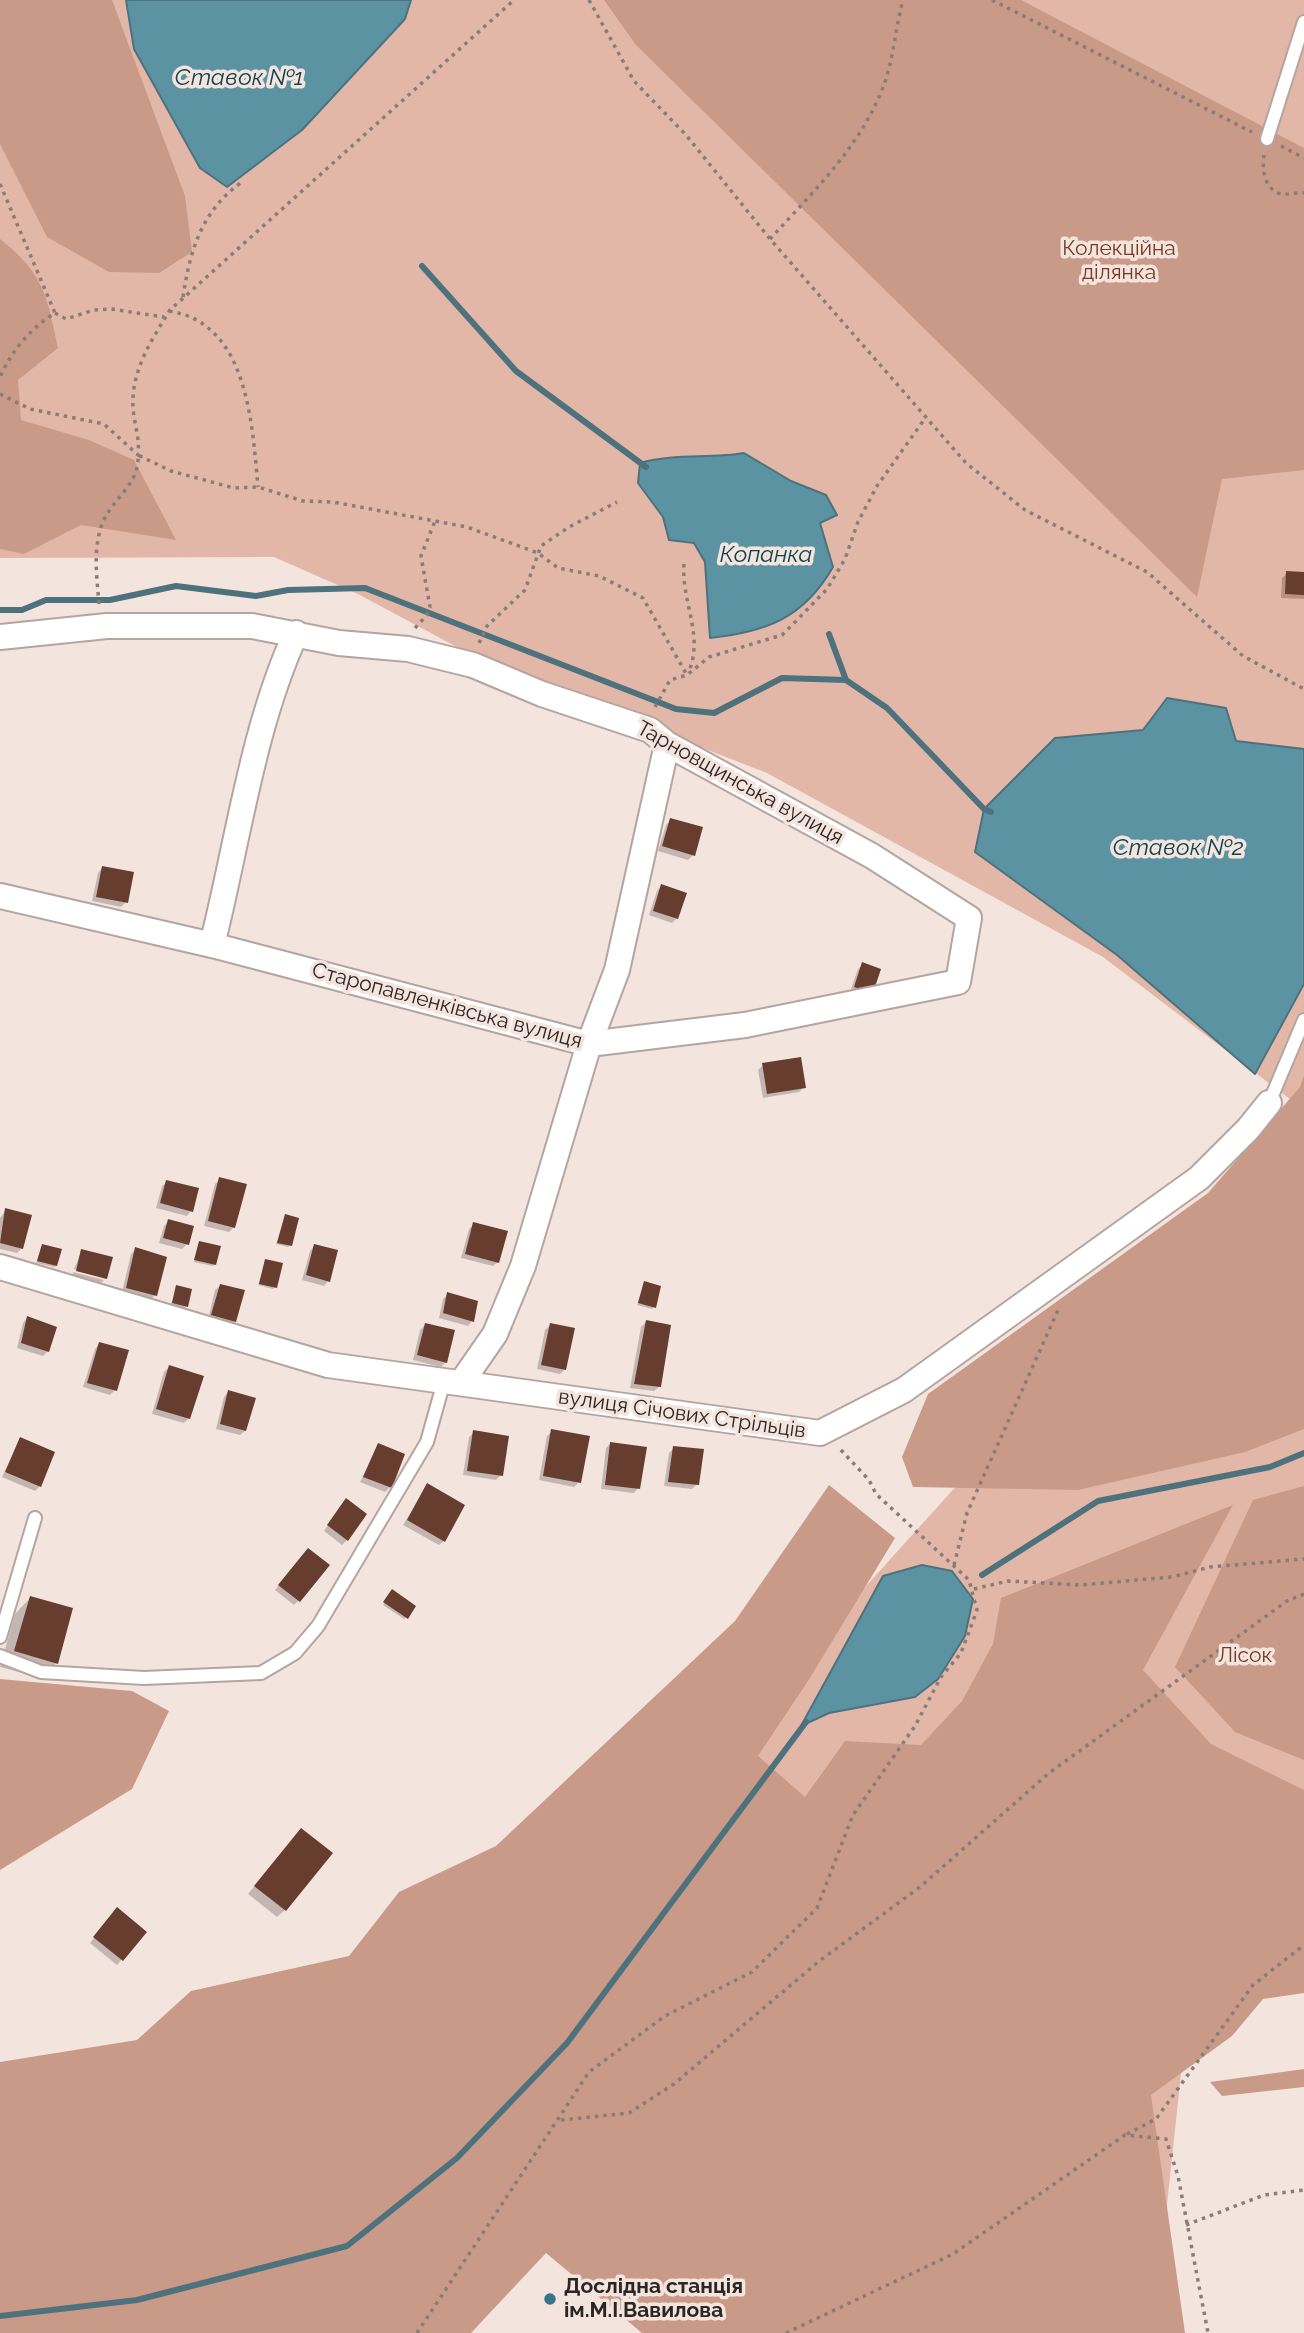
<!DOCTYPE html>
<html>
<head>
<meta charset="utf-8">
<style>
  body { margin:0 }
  canvas { display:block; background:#f4e4de }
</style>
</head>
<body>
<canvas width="1304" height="2333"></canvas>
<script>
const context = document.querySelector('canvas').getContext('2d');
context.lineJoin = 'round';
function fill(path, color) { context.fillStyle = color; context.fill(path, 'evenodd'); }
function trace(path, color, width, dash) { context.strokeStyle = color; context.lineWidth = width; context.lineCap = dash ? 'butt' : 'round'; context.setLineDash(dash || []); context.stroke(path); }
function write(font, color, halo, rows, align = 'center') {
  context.font = font + ' Raleway,sans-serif'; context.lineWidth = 7; context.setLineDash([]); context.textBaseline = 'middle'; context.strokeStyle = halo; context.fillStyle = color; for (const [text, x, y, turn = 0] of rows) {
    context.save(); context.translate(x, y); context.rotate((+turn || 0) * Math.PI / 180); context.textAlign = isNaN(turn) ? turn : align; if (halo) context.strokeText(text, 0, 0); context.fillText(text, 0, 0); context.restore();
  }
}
fill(new Path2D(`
  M 0,0 L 1304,0 L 1304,1962 L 1191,1980 L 1163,2242 L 564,1921 L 1299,1106 L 1103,957 L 767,773 L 496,668 L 358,594 L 274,557 L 0,558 Z`), '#e3b7a7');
fill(new Path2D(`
  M 0,0 L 112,0 L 185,196 L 192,252 L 159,273 L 109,272 L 47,237 L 0,144 Z
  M 604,0 L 1021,0 L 1304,148 L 1304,470 L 1222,479 L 1197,597 L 636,45 Z
  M 0,239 C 44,274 47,295 58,348 L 18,380 L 21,420 L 89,440 L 134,460 L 176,540 L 81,525 L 24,554 L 0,549 Z
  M 1304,1075 L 1304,1429 L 1245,1452 L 1078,1490 L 913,1487 L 902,1457 L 928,1394 L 1208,1193 L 1300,1087 Z
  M 829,1485 L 895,1538 L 808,1681 L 758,1756 L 805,1797 L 845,1741 L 921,1745 L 962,1701 L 993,1644 L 1001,1598 L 1233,1505 L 1143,1670 L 1211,1744 L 1304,1790 L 1304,1993 L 1263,1999 L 1232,2036 L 1151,2095 L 1185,2333 L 642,2333 L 546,2253 L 471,2333 L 0,2333 L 0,2062 L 137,2040 L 191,1991 L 349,1956 L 399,1892 L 496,1846 L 735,1621 Z
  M 1304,1486 L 1304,1760 L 1235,1732 L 1175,1667 L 1253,1500 Z
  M 0,1679 L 132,1691 L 169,1711 L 132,1789 L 0,1870 Z
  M 1304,2069 L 1304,2087 L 1222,2096 L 1210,2082 Z`), '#ca9a89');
const water = new Path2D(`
  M 126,0 L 411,0 L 405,19 L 302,130 L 227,187 L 200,168 L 134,49 Z
  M 744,453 L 791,481 L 826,495 L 837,515 L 820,523 L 833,567 C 804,618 766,632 710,638 L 705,562 L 694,543 L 669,540 L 663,517 L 638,483 L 640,463 C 674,453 709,459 744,453 Z
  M 1167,698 L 1226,708 L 1236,741 L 1304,749 L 1304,984 L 1255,1074 L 1117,955 L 975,852 L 984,809 L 1055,738 L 1143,730 Z
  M 922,1565 L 952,1571 L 973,1599 L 965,1636 L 938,1679 L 915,1697 L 829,1713 L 801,1726 L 883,1576 Z`);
fill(water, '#5c93a3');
trace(water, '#4d727d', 2);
fill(new Path2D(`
  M 1287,573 L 1304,574 L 1304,599 L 1281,598 L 1282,578 Z
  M 671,820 L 693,855 L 688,860 L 658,851 L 666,825 Z
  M 102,868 L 126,902 L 121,907 L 92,901 L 98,873 Z
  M 661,886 L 677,918 L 672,923 L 649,915 L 657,891 Z
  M 863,964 L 872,992 L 850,992 L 858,969 Z
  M 763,1065 L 804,1087 L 799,1092 L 763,1098 L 758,1070 Z
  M 220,1179 L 234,1227 L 229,1232 L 204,1226 L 215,1184 Z
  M 167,1182 L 191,1211 L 187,1216 L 156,1208 L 162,1186 Z
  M 6,1210 L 22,1248 L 17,1253 L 0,1249 L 0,1218 Z
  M 285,1216 L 290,1245 L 288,1247 L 276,1244 Z
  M 169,1221 L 187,1244 L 182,1249 L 159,1243 L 164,1226 Z
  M 474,1224 L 498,1262 L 493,1266 L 461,1258 L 469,1229 Z
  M 200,1243 L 215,1264 L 213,1266 L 194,1262 Z
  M 42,1246 L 56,1266 L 54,1267 L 36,1263 Z
  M 314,1246 L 328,1281 L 324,1286 L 302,1280 L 310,1251 Z
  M 136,1249 L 155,1295 L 150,1300 L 122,1292 L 131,1254 Z
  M 82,1251 L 111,1259 L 105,1279 L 74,1269 Z
  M 266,1260 L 275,1287 L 273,1289 L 258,1285 Z
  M 73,1272 L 104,1280 L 101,1283 L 72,1276 Z
  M 644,1283 L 654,1307 L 652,1309 L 637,1305 Z
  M 220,1286 L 235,1321 L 230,1326 L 208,1320 L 215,1290 Z
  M 177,1287 L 186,1306 L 184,1308 L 171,1304 Z
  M 448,1294 L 472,1321 L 468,1326 L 439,1318 L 443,1299 Z
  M 27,1318 L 48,1351 L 43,1356 L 17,1348 L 23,1323 Z
  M 646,1322 L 659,1387 L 654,1391 L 630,1388 L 641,1327 Z
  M 425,1325 L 446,1362 L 441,1367 L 413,1360 L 420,1330 Z
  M 550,1325 L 565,1369 L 560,1374 L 537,1369 L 545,1330 Z
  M 99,1344 L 115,1390 L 110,1395 L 83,1387 L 95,1349 Z
  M 169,1367 L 189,1418 L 184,1423 L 152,1414 L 164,1372 Z
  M 228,1392 L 245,1431 L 240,1435 L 216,1429 L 224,1397 Z
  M 552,1431 L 579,1482 L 574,1487 L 539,1480 L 547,1436 Z
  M 474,1432 L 501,1475 L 496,1480 L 463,1475 L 469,1437 Z
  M 20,1439 L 40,1486 L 35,1491 L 2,1477 Z
  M 611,1443 L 638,1488 L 634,1493 L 601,1489 L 606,1448 Z
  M 378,1445 L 390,1487 L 385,1492 L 360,1482 Z
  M 674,1448 L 697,1484 L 692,1489 L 664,1486 L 669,1453 Z
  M 427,1485 L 444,1541 L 439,1545 L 403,1525 Z
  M 341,1505 L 347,1540 L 342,1545 L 324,1531 Z
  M 303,1555 L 299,1600 L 294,1605 L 275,1590 Z
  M 390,1593 L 406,1618 L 404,1619 L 383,1605 Z
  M 30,1598 L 56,1663 L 41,1678 L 0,1667 L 15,1614 Z
  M 294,1838 L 285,1910 L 277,1917 L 248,1894 Z
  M 113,1915 L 145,1932 L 117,1965 L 90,1943 Z`), '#0003');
trace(new Path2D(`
  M 422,266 L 516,371 L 646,467
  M 0,610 L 22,610 L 46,600 L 110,600 L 176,586 L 256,596 L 288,590 L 365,588 L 676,709 L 714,713 L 782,678 L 846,680 L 887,708 L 984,809 L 991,812
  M 829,634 L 846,680
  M 982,1575 L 1098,1501 L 1270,1467 L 1304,1453
  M 0,2316 L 137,2300 L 347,2246 L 457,2158 L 567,2043 L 806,1722`), '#4d727d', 6);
fill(new Path2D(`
  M 1286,571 L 1304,572 L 1304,595 L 1285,594 Z
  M 670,818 L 703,827 L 695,856 L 662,846 Z
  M 102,866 L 134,872 L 128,903 L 96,897 Z
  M 661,884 L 687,893 L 678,919 L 653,911 Z
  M 862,962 L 881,969 L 873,993 L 854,987 Z
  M 801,1057 L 806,1088 L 767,1094 L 762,1063 Z
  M 219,1177 L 247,1184 L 235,1228 L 208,1221 Z
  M 166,1180 L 199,1188 L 193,1212 L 160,1203 Z
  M 5,1208 L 32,1215 L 23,1249 L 0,1243 Z
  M 285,1214 L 299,1218 L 292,1246 L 277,1243 Z
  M 168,1219 L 194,1226 L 189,1245 L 163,1238 Z
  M 473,1222 L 508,1231 L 499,1263 L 465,1254 Z
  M 199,1241 L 221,1246 L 216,1265 L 194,1260 Z
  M 42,1244 L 62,1249 L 57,1266 L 37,1261 Z
  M 314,1244 L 338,1250 L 330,1282 L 306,1275 Z
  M 135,1247 L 167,1257 L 157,1296 L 126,1288 Z
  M 81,1249 L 113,1257 L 107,1279 L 76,1271 Z
  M 265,1259 L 283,1263 L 277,1288 L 259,1284 Z
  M 644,1281 L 661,1286 L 656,1308 L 638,1303 Z
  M 220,1284 L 245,1290 L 236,1322 L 211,1315 Z
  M 176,1285 L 192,1289 L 188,1307 L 172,1303 Z
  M 447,1292 L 478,1301 L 474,1322 L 443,1313 Z
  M 27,1316 L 57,1327 L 49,1352 L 21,1343 Z
  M 646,1320 L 671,1325 L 661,1387 L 634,1384 Z
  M 425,1323 L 455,1330 L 447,1363 L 417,1355 Z
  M 550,1323 L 575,1328 L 566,1370 L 541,1365 Z
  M 99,1342 L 129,1350 L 117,1391 L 87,1383 Z
  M 169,1365 L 204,1376 L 190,1419 L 156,1409 Z
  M 228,1390 L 256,1398 L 246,1431 L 220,1424 Z
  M 551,1429 L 590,1436 L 581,1483 L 543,1476 Z
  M 473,1430 L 509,1436 L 503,1476 L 467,1471 Z
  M 20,1437 L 55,1452 L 41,1487 L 5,1472 Z
  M 610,1442 L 647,1447 L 640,1489 L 605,1485 Z
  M 378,1443 L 405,1454 L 392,1488 L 363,1477 Z
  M 673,1446 L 704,1449 L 699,1485 L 668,1482 Z
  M 427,1483 L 465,1505 L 445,1542 L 407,1520 Z
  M 346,1498 L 367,1514 L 348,1541 L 327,1525 Z
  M 308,1548 L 330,1565 L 300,1602 L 278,1585 Z
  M 392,1589 L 416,1606 L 408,1619 L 383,1602 Z
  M 30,1596 L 73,1608 L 58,1664 L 14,1651 Z
  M 301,1828 L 333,1853 L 286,1911 L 254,1886 Z
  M 117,1907 L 147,1932 L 123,1961 L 93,1937 Z`), '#663d2e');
const service = new Path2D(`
  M 1267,139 L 1304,22
  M 1269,1103 L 1304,1020
  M 0,1637 L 35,1518
  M 0,1656 L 41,1672 L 144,1678 L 261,1673 L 295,1653 L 318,1626 L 427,1442 L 444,1381`);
const minor = new Path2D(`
  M 0,637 L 107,626 L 252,626 L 339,643 L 408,649 L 473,665 L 542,694 L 650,730 L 667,744 L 872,856 L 969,918 L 958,982 L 745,1025 L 589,1044 L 212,945 L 0,896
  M 212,945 C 238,842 252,729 296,633
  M 0,1267 L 328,1365 L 820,1433 L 904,1390 L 1199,1178 L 1248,1129 L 1269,1103
  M 461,1383 L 495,1334 L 523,1266 L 589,1044 L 617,970 L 667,744`);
trace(service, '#b4a5a0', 16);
trace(minor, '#b4a5a0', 28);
trace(new Path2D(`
  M 589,0 L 634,81 L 686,135 L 770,239 L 966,463 L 1025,510 L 1147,572 L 1243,656 L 1304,689
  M 992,0 L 1252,132
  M 1281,146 L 1304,158
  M 1264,155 C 1262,170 1264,189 1281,194 C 1287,195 1297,192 1304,193
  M 0,184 L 55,313 C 30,329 13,349 0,377
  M 770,239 C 814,191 865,142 886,79 C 894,53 896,26 903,0
  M 183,297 C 190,250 202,210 242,182
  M 169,311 C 248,323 252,423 258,487
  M 55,313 L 66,319 L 94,310 L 111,309 L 164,317
  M 0,394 L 30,409 L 104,424 L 138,455 C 140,437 134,424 133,407 C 131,371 152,339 170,310 L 514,0
  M 684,564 C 681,602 705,637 688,673
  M 99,604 C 97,578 93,553 101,527 C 110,499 140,486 138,455 L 171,471 L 234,488 L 258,487 L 303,501 L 333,502 L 467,527 L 538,553 L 558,568 L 599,576 L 643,598 L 687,675
  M 415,628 L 427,615 L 430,607 L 421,556 L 435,521
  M 479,643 L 487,626 L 525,590 L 541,546 L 569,527 L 617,502
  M 655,707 L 670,680 L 687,675 L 709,657 L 782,635 L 799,618 L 827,589 L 845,559 L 858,522 L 877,486 L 926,417
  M 954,1565 L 967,1513 L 1059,1308
  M 974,1589 L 1008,1581 L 1080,1585 L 1172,1577 L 1210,1567 L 1304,1559
  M 561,2120 L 629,2113 L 674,2084 L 818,1962 L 920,1887 L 1049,1773 L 1287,1601 L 1304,1594
  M 1127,2134 L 1156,2119 L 1253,1985 L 1304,1945
  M 1186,2225 L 1264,2195 L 1304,2190
  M 417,2333 L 589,2072 L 665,2016 L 752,1972 L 817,1908 L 853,1815 L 915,1726 L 941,1677 L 961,1653 L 977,1610 L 969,1580 L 876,1494 L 869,1480 L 840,1449
  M 786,2333 L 953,2254 L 1125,2135 L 1166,2139 L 1178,2176 L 1208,2333`), '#887d79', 3.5, [3.5, 5]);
trace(service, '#fff', 12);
trace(minor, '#fff', 24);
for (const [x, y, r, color] of [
  [550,2299,7,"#357789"]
]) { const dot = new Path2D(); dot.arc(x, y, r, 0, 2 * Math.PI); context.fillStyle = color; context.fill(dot); trace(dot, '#f4e4de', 2.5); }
write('21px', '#763922', '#f4e4de', [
  ["Колекційна",1119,249],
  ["ділянка",1119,273],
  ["Лісок",1245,1656]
]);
write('21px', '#2b2523', '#f4e4de', [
  ["Тарновщинська вулиця",740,783,29],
  ["Старопавленківська вулиця",447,1006,15],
  ["вулиця Січових Стрільців",682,1414,8]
]);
write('bold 21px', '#2b2523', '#f4e4de', [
  ["Дослідна станція",564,2287],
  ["ім.М.І.Вавилова",564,2311]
], 'left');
write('italic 23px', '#10434f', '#f4e4de', [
  ["Ставок №1",239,78],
  ["Копанка",766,555],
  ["Ставок №2",1178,848]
]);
</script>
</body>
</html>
